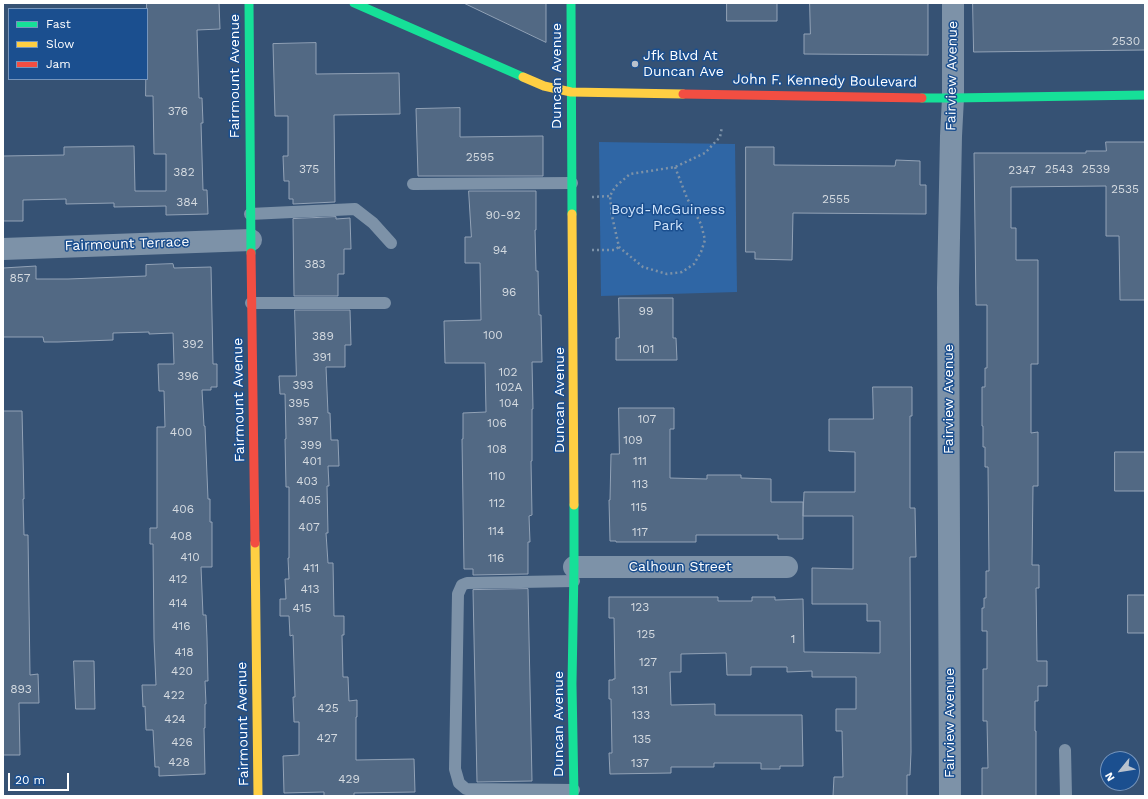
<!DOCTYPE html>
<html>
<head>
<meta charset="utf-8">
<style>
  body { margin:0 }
  #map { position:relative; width:1148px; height:799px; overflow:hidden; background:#365274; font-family:"Work Sans",sans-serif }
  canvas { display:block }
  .frame { position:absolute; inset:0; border:4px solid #fff; pointer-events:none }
  .legend { position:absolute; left:8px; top:8px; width:140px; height:72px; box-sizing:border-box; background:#1b4f8f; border:1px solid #7695bc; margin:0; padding:5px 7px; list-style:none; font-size:12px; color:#fff }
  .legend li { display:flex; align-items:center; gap:8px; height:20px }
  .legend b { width:20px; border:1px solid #7695bc }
  .north { position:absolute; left:1100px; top:751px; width:40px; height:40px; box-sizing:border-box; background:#1b4f8f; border:1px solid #7695bc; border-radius:50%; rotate:240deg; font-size:11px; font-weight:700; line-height:16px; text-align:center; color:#fff }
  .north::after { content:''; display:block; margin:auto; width:14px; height:18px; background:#b9c2ce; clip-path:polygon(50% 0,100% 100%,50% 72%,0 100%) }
  .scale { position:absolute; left:8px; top:773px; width:61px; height:18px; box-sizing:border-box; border:2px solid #fff; border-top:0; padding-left:5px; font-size:12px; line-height:14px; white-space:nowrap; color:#fff; -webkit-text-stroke:3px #1b4f8f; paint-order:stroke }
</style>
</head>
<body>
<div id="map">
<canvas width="1148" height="799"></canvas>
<div class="frame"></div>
<ul class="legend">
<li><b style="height:5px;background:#16e098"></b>Fast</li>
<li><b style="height:5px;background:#ffcf43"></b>Slow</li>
<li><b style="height:5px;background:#f24e42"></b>Jam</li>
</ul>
<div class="north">N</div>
<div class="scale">20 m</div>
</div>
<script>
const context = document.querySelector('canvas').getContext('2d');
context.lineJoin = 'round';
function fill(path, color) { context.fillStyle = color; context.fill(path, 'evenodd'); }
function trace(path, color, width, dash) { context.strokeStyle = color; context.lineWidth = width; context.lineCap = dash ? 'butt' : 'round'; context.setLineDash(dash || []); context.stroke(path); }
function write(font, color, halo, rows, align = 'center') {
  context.font = font + ' "Work Sans",sans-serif'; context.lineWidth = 3; context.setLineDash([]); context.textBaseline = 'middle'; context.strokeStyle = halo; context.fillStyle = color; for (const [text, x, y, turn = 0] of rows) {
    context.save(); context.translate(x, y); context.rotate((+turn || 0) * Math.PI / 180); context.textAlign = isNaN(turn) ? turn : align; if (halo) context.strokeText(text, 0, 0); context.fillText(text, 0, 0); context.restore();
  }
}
fill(new Path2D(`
  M 599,142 L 735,144 L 737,292 L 601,296 Z`), '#2f66a5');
const building = new Path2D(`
  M 147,3 L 219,3 L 220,29 L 197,30 L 199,98 L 202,98 L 203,123 L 201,123 L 203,190 L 207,190 L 208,214 L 166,215 L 166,206 L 114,207 L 114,203 L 66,204 L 66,199 L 23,200 L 23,221 L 3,221 L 3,156 L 64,155 L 64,147 L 134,146 L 135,191 L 166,191 L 166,154 L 154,154 L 153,96 L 146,96 Z
  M 464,3 L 546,3 L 546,42 Z
  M 727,3 L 777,3 L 777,21 L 727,21 Z
  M 810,3 L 928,3 L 928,55 L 804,54 L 804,34 L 810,34 Z
  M 973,3 L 1145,3 L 1145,50 L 974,52 Z
  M 316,43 L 316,74 L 399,73 L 400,114 L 334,115 L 335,202 L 293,204 L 293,199 L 289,199 L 289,181 L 284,181 L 283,156 L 288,156 L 288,116 L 275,116 L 273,44 Z
  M 460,108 L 460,137 L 543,136 L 543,176 L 418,176 L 416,109 Z
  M 1106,142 L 1145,142 L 1145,300 L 1120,300 L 1119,236 L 1106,236 L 1106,186 L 1011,187 L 1011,228 L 1016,228 L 1016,260 L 1038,260 L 1038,364 L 1031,364 L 1031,433 L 1038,432 L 1038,486 L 1033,486 L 1032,565 L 1039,565 L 1039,588 L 1036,588 L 1037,657 L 1037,661 L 1047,661 L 1047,686 L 1038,686 L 1038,701 L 1035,701 L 1035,731 L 1036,731 L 1036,796 L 982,796 L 982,768 L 988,768 L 987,721 L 983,721 L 983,669 L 987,669 L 987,631 L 982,631 L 982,608 L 984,608 L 984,598 L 986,598 L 986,571 L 989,571 L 988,467 L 985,467 L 985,447 L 983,447 L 983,426 L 982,426 L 982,387 L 985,387 L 985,368 L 987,368 L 987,305 L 976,305 L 974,153 L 1086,153 L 1086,151 L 1106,151 Z
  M 746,147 L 774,147 L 774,165 L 895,166 L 896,160 L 920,161 L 920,185 L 926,185 L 926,214 L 793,213 L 792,260 L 755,259 L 755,252 L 746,252 Z
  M 469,191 L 536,191 L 536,230 L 535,230 L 536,271 L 538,271 L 539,315 L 541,315 L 542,362 L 532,362 L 533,409 L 532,409 L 532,461 L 531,461 L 532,515 L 529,516 L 530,542 L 528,542 L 528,574 L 473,575 L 473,569 L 464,569 L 462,439 L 463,439 L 463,413 L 486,412 L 485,363 L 445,363 L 444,321 L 481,320 L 480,263 L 465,263 L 465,237 L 471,237 Z
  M 336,217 L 336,219 L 350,218 L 351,249 L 344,249 L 344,274 L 338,274 L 338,296 L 294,296 L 293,219 Z
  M 173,264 L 174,268 L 211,267 L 213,364 L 217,364 L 217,387 L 211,387 L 211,390 L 202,390 L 204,426 L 205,426 L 208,499 L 210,499 L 210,522 L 212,522 L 212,567 L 201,567 L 203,615 L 206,615 L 207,638 L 208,681 L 205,681 L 206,704 L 205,704 L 205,728 L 204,728 L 205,774 L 159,776 L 159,767 L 155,767 L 153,730 L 146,730 L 145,706 L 143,707 L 142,685 L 156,685 L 154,639 L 153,544 L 150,544 L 150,528 L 157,528 L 157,427 L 165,427 L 164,391 L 159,391 L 158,364 L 174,364 L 173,333 L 149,334 L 149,332 L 113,333 L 113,340 L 58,342 L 44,342 L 43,337 L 3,337 L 3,268 L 36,266 L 36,279 L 68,279 L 146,276 L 146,265 Z
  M 619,298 L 673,298 L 673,338 L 676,338 L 677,360 L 616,360 L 616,338 L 619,338 Z
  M 295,310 L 350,310 L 351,345 L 345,345 L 345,367 L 326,367 L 328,413 L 330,413 L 331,440 L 338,440 L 339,466 L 328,466 L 329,486 L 327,486 L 328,533 L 326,533 L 328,563 L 333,563 L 334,616 L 344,616 L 344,635 L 342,635 L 343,677 L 348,677 L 349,701 L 357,700 L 357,717 L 356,717 L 356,760 L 414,759 L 415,792 L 354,793 L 354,796 L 324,796 L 324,792 L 284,793 L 283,756 L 299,755 L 299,722 L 294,722 L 293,697 L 295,697 L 293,635 L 290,636 L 289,616 L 280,616 L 280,599 L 286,599 L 285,579 L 289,579 L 288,558 L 289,558 L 289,487 L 286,487 L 285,439 L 286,439 L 285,394 L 280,394 L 279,376 L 296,376 Z
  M 873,387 L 912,387 L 912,416 L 910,416 L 910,508 L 915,508 L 916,557 L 910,557 L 911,752 L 910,775 L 907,775 L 907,796 L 833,796 L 834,777 L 843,777 L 842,731 L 836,731 L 836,709 L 856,709 L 856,677 L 812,677 L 812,671 L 787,672 L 787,667 L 751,667 L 751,675 L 727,675 L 726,653 L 681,654 L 681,672 L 670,672 L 671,705 L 715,704 L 715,715 L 802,715 L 803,766 L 780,766 L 780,769 L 761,769 L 761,763 L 714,763 L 714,767 L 671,767 L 671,773 L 610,774 L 609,753 L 612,753 L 611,699 L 609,699 L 609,680 L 613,680 L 613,679 L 615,679 L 614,618 L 609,618 L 609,597 L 718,597 L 718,601 L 752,601 L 752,597 L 775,597 L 775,600 L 803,599 L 804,652 L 880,653 L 880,621 L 867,621 L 867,604 L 812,604 L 812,568 L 853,569 L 853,516 L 803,516 L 804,492 L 855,492 L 855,452 L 829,451 L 829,419 L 873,419 Z
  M 619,408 L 674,408 L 674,429 L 670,429 L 670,478 L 707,479 L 707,475 L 741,475 L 741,478 L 771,479 L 771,502 L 803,502 L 803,539 L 778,539 L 778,535 L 696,535 L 696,542 L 616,542 L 616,541 L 610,541 L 609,500 L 610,500 L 611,454 L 619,454 Z
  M 3,411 L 22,411 L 24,499 L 23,499 L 24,535 L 28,535 L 30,675 L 38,674 L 39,703 L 19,703 L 20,755 L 3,755 Z
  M 1115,452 L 1145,452 L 1145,491 L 1115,491 Z
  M 528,589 L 532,781 L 477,782 L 473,590 Z
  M 1128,595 L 1145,595 L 1145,633 L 1128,633 Z
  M 74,661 L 94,661 L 95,709 L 76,709 Z`);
fill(building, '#526984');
trace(building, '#92a2b6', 1);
trace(new Path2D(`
  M 675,167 L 687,198 L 701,224 L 705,240 L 701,252 L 694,264 L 682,272 L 667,274 L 643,267 L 619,247 L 612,216 L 610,196 L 615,187 L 630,174 L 675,167 L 705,153 L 720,137 L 722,127
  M 592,197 L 610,196
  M 592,250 L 614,250 L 619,247`), '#7d92a8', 2.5, [2, 3]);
trace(new Path2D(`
  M 413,184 L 572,183
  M 250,214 L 355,209 L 373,223 L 391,243
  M 251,303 L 385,303
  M 1065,750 L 1066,796
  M 574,790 L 466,789 L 459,783 L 455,769 L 458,594 L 462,585 L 467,583 L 574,581`), '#7d92a8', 12);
trace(new Path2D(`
  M 3,249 L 251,240
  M 574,567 L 787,567
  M 950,796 L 948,288 L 951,136 L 953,98 L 953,3`), '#7d92a8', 22);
trace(new Path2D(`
  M 249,3 L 251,253
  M 354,3 L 523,77
  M 571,3 L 572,214
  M 922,98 L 953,98 L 1145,95
  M 574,505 L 574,567 L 572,684 L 574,796`), '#16e098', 9);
trace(new Path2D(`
  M 523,77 L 544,86 L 571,92 L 683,94
  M 572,214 L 574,505
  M 255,543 L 258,796`), '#ffcf43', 9);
trace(new Path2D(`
  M 683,94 L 922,98
  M 251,253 L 255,543`), '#f24e42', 9);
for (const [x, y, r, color] of [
  [635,64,4,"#b9c2ce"]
]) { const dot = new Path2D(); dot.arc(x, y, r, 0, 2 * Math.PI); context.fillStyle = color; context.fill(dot); trace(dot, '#1b4f8f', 1.5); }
write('12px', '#d4dae0', null, [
  ["2530",1126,41],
  ["376",178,111],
  ["2595",480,157],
  ["375",309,169],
  ["2543",1059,169],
  ["2539",1096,169],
  ["2347",1022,170],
  ["382",184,172],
  ["2535",1125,189],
  ["2555",836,199],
  ["384",187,202],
  ["90-92",503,215],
  ["94",500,250],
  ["383",315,264],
  ["857",20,278],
  ["96",509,292],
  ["99",646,311],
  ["100",493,335],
  ["389",323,336],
  ["392",193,344],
  ["101",646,349],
  ["391",322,357],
  ["102",508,372],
  ["396",188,376],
  ["393",303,385],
  ["102A",509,387],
  ["395",299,403],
  ["104",509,403],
  ["107",647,419],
  ["397",308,421],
  ["106",497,423],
  ["400",181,432],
  ["109",633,440],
  ["399",311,445],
  ["108",497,449],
  ["401",312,461],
  ["111",640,461],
  ["110",497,476],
  ["403",307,481],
  ["113",640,484],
  ["405",310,500],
  ["112",497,503],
  ["115",639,507],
  ["406",183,509],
  ["407",309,527],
  ["114",496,531],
  ["117",640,532],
  ["408",181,536],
  ["410",190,557],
  ["116",496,558],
  ["411",311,568],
  ["412",178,579],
  ["413",310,589],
  ["414",178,603],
  ["123",640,607],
  ["415",302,608],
  ["416",181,626],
  ["125",646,634],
  ["1",793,639],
  ["418",184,652],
  ["127",648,662],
  ["420",182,671],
  ["893",21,689],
  ["131",640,690],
  ["422",174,695],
  ["425",328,708],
  ["133",641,715],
  ["424",175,719],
  ["427",327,738],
  ["135",642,739],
  ["426",182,742],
  ["428",179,762],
  ["137",640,763],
  ["429",349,779]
]);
write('14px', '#fff', '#1b4f8f', [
  ["Jfk Blvd At",643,56],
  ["Duncan Ave",643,72]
], 'left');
write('14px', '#fff', '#1b4f8f', [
  ["Fairmount Avenue",235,76,-90],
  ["Duncan Avenue",557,76,-90],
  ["Fairview Avenue",952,76,-89],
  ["John F. Kennedy Boulevard",825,81,1],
  ["Fairmount Terrace",127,244,-2],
  ["Fairview Avenue",949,399,-90],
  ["Fairmount Avenue",239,400,-91],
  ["Duncan Avenue",560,400,-90],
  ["Calhoun Street",680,567],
  ["Fairview Avenue",950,723,-90],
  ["Fairmount Avenue",243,724,-91],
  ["Duncan Avenue",559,724,-90]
]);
write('14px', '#cfe3fa', '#1b4f8f', [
  ["Boyd-McGuiness",668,210],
  ["Park",668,226]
]);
</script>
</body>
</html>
